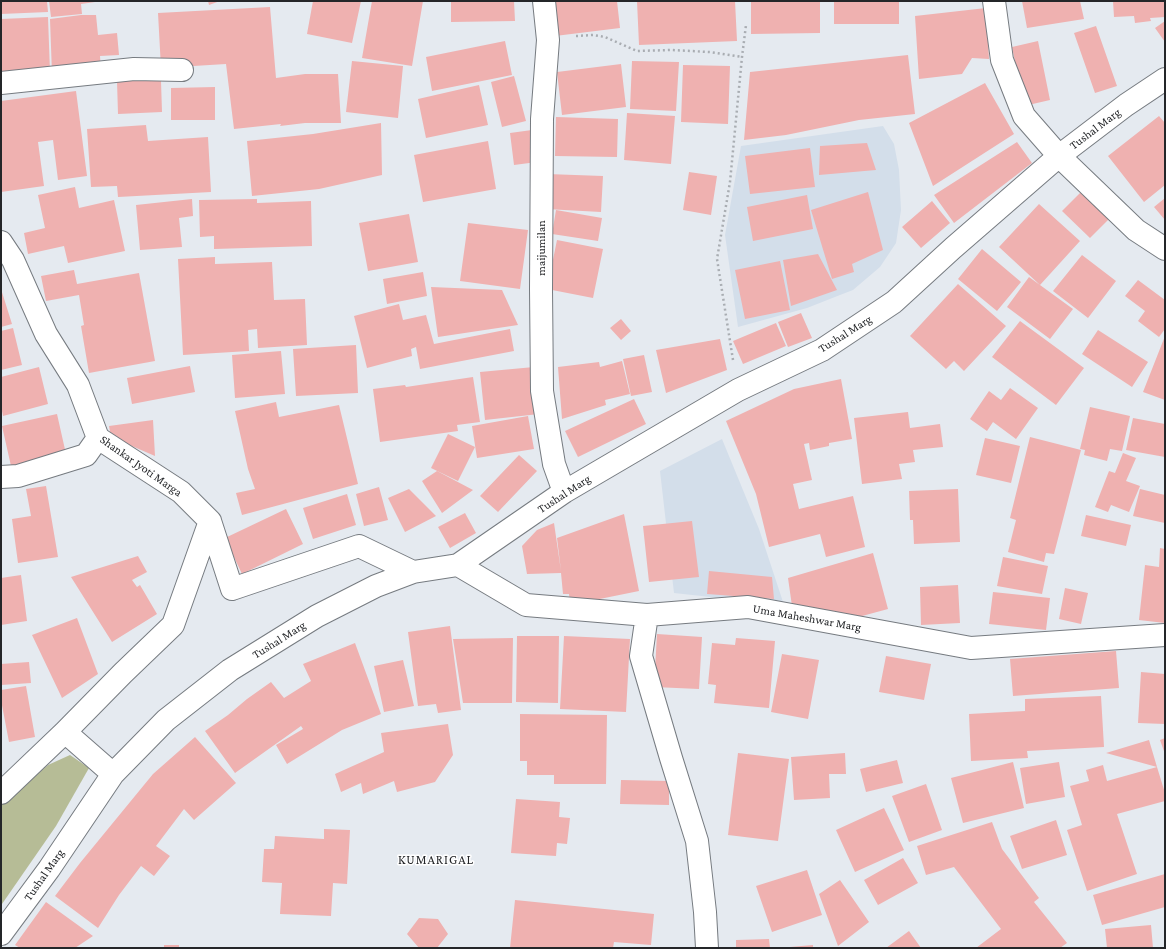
<!DOCTYPE html>
<html>
<head>
<meta charset="utf-8">
<style>
  body { margin:0 }
  #map { position:relative; width:1166px; height:949px; overflow:hidden; background:#e5eaf0; font-family:"Crimson Pro",serif }
  canvas { display:block }
  .frame { position:absolute; inset:0; border:2px solid #242629; pointer-events:none }
</style>
</head>
<body>
<div id="map">
<canvas width="1166" height="949"></canvas>
<div class="frame"></div>
</div>
<script>
const context = document.querySelector('canvas').getContext('2d');
context.lineJoin = 'round';
function fill(path, color) { context.fillStyle = color; context.fill(path, 'evenodd'); }
function trace(path, color, width, dash) { context.strokeStyle = color; context.lineWidth = width; context.lineCap = dash ? 'butt' : 'round'; context.setLineDash(dash || []); context.stroke(path); }
function write(font, color, halo, rows, align = 'center') {
  context.font = font + ' "Crimson Pro",serif'; context.lineWidth = 3; context.setLineDash([]); context.textBaseline = 'middle'; context.strokeStyle = halo; context.fillStyle = color; for (const [text, x, y, turn = 0] of rows) {
    context.save(); context.translate(x, y); context.rotate((+turn || 0) * Math.PI / 180); context.textAlign = isNaN(turn) ? turn : align; if (halo) context.strokeText(text, 0, 0); context.fillText(text, 0, 0); context.restore();
  }
}
fill(new Path2D(`
  M 883,126 L 894,144 L 899,170 L 901,210 L 896,243 L 880,267 L 853,290 L 840,295 L 807,308 L 738,327 L 725,235 L 741,146 Z
  M 722,439 L 759,529 L 784,605 L 674,593 L 660,471 Z`), '#d3deea');
fill(new Path2D(`
  M 70,755 L 89,768 L 56,826 L 2,904 L 1,805 L 48,765 Z`), '#b6bc96');
fill(new Path2D(`
  M 1,1 L 47,1 L 48,12 L 1,14 Z
  M 49,1 L 95,1 L 95,2 L 81,4 L 82,14 L 51,17 Z
  M 208,1 L 220,1 L 209,5 Z
  M 313,1 L 361,1 L 352,43 L 307,34 Z
  M 372,1 L 423,1 L 412,66 L 362,58 Z
  M 451,1 L 514,1 L 515,21 L 451,22 Z
  M 551,1 L 617,1 L 620,28 L 555,36 Z
  M 637,1 L 735,1 L 737,41 L 639,45 Z
  M 751,1 L 820,1 L 820,33 L 751,34 Z
  M 834,1 L 899,1 L 899,24 L 834,24 Z
  M 1022,1 L 1080,1 L 1084,19 L 1027,28 Z
  M 1113,1 L 1165,1 L 1165,17 L 1150,18 L 1151,21 L 1135,23 L 1134,16 L 1114,17 Z
  M 270,7 L 276,78 L 305,74 L 338,74 L 341,123 L 305,123 L 280,126 L 281,124 L 234,129 L 226,64 L 161,68 L 158,13 Z
  M 986,8 L 989,59 L 972,58 L 962,74 L 919,79 L 915,16 Z
  M 81,15 L 96,15 L 98,35 L 117,33 L 119,55 L 100,56 L 101,70 L 52,74 L 50,19 Z
  M 48,17 L 50,72 L 1,75 L 1,19 Z
  M 1165,21 L 1165,42 L 1155,28 Z
  M 1096,26 L 1117,86 L 1095,93 L 1074,33 Z
  M 505,41 L 512,75 L 432,91 L 426,57 Z
  M 1038,41 L 1050,100 L 1024,106 L 1012,47 Z
  M 908,55 L 915,114 L 859,120 L 786,135 L 744,140 L 750,72 Z
  M 352,61 L 403,66 L 398,118 L 346,112 Z
  M 632,61 L 679,62 L 676,111 L 630,109 Z
  M 621,64 L 626,107 L 562,115 L 557,72 Z
  M 683,65 L 730,66 L 728,124 L 681,122 Z
  M 514,76 L 526,121 L 502,127 L 491,82 Z
  M 117,81 L 161,81 L 162,112 L 118,114 Z
  M 985,83 L 1014,134 L 933,186 L 909,123 Z
  M 479,85 L 488,125 L 426,138 L 418,99 Z
  M 215,87 L 215,120 L 171,120 L 171,88 Z
  M 76,91 L 87,176 L 58,180 L 53,140 L 38,142 L 44,186 L 1,192 L 1,101 Z
  M 627,113 L 675,116 L 671,164 L 624,160 Z
  M 1159,116 L 1165,123 L 1165,185 L 1144,202 L 1108,156 Z
  M 556,117 L 618,119 L 617,157 L 555,156 Z
  M 381,123 L 382,175 L 319,189 L 252,196 L 247,141 L 313,134 Z
  M 146,125 L 148,141 L 208,137 L 211,192 L 118,197 L 117,186 L 91,187 L 87,129 Z
  M 532,130 L 537,162 L 514,165 L 510,133 Z
  M 488,141 L 496,189 L 423,202 L 414,155 Z
  M 1017,142 L 1032,163 L 954,223 L 934,195 Z
  M 867,143 L 876,170 L 819,175 L 820,146 Z
  M 810,148 L 815,187 L 750,194 L 745,156 Z
  M 689,172 L 717,176 L 711,215 L 683,210 Z
  M 547,174 L 603,176 L 601,212 L 546,209 Z
  M 75,187 L 79,208 L 114,200 L 125,251 L 68,263 L 64,246 L 28,254 L 24,233 L 45,228 L 38,195 Z
  M 1085,188 L 1113,215 L 1090,238 L 1062,211 Z
  M 868,192 L 883,250 L 852,264 L 854,272 L 832,279 L 811,210 Z
  M 807,195 L 813,229 L 753,241 L 747,207 Z
  M 1165,198 L 1165,220 L 1154,207 Z
  M 192,199 L 193,216 L 179,218 L 182,247 L 140,250 L 136,205 Z
  M 257,199 L 257,203 L 311,201 L 312,246 L 214,249 L 214,236 L 200,237 L 199,200 Z
  M 932,201 L 950,223 L 921,248 L 902,227 Z
  M 1039,204 L 1080,241 L 1040,285 L 999,247 Z
  M 556,210 L 602,218 L 598,241 L 552,234 Z
  M 409,214 L 418,262 L 368,271 L 359,223 Z
  M 468,223 L 528,230 L 520,289 L 460,281 Z
  M 557,240 L 603,249 L 593,298 L 547,289 Z
  M 982,249 L 1021,282 L 997,311 L 958,279 Z
  M 818,254 L 837,290 L 791,306 L 783,260 Z
  M 1082,255 L 1116,281 L 1088,318 L 1053,291 Z
  M 215,257 L 215,264 L 272,262 L 274,300 L 305,299 L 307,345 L 258,348 L 257,329 L 248,330 L 249,351 L 183,355 L 178,259 Z
  M 780,261 L 790,310 L 745,319 L 735,270 Z
  M 74,270 L 77,284 L 139,273 L 155,361 L 89,373 L 81,326 L 84,325 L 79,295 L 46,301 L 41,276 Z
  M 423,272 L 427,296 L 387,304 L 383,279 Z
  M 1029,277 L 1073,309 L 1050,339 L 1007,307 Z
  M 1138,280 L 1165,300 L 1165,329 L 1159,337 L 1138,321 L 1145,311 L 1125,296 Z
  M 958,284 L 1006,326 L 964,371 L 954,361 L 946,369 L 910,336 Z
  M 431,287 L 502,290 L 518,325 L 438,337 Z
  M 1,289 L 12,324 L 1,327 Z
  M 399,304 L 403,320 L 426,315 L 434,344 L 510,329 L 514,351 L 420,369 L 416,347 L 411,349 L 412,356 L 367,368 L 354,316 Z
  M 801,313 L 812,338 L 788,347 L 778,322 Z
  M 621,319 L 631,331 L 621,340 L 610,328 Z
  M 1020,321 L 1084,368 L 1056,405 L 992,357 Z
  M 776,323 L 786,346 L 743,364 L 733,341 Z
  M 13,328 L 22,365 L 1,370 L 1,331 Z
  M 1098,330 L 1148,362 L 1132,387 L 1082,354 Z
  M 1165,336 L 1165,400 L 1143,392 Z
  M 720,339 L 727,370 L 666,393 L 656,350 Z
  M 356,345 L 358,393 L 296,396 L 293,349 Z
  M 281,351 L 285,394 L 235,398 L 232,355 Z
  M 644,355 L 652,392 L 631,396 L 623,359 Z
  M 622,361 L 630,394 L 605,400 L 606,405 L 562,419 L 558,367 L 599,362 L 600,367 Z
  M 190,366 L 195,392 L 132,404 L 127,378 Z
  M 39,367 L 48,404 L 3,416 L 1,406 L 1,377 Z
  M 534,367 L 539,414 L 485,420 L 480,372 Z
  M 473,377 L 480,422 L 457,425 L 458,431 L 380,442 L 373,389 L 405,385 L 406,387 Z
  M 841,379 L 852,439 L 829,443 L 829,446 L 810,450 L 809,443 L 804,444 L 812,480 L 793,484 L 799,509 L 853,496 L 865,547 L 826,557 L 820,534 L 769,547 L 756,494 L 726,421 L 794,389 Z
  M 1010,388 L 1038,408 L 1016,439 L 993,422 L 987,431 L 970,419 L 989,391 L 1001,400 Z
  M 634,399 L 646,424 L 578,457 L 565,431 Z
  M 276,402 L 279,417 L 339,405 L 358,484 L 242,515 L 236,493 L 255,489 L 248,469 L 235,411 Z
  M 1090,407 L 1130,416 L 1122,451 L 1110,449 L 1107,461 L 1084,455 L 1085,450 L 1080,449 Z
  M 908,412 L 910,428 L 940,424 L 943,447 L 913,450 L 915,462 L 899,464 L 902,479 L 862,484 L 854,418 Z
  M 57,414 L 66,454 L 11,466 L 2,426 Z
  M 528,416 L 534,449 L 477,458 L 472,426 Z
  M 1133,418 L 1165,424 L 1165,457 L 1126,450 Z
  M 153,420 L 155,456 L 111,437 L 109,426 Z
  M 448,434 L 475,447 L 458,481 L 431,468 Z
  M 1030,437 L 1081,450 L 1054,554 L 1046,553 L 1044,562 L 1008,552 L 1016,520 L 1010,518 Z
  M 985,438 L 1020,446 L 1011,483 L 976,475 Z
  M 1123,453 L 1136,458 L 1126,481 L 1140,486 L 1129,512 L 1111,505 L 1108,512 L 1095,507 L 1109,471 L 1115,473 Z
  M 519,455 L 537,471 L 498,512 L 480,496 Z
  M 437,471 L 473,490 L 442,513 L 422,481 Z
  M 46,486 L 58,557 L 18,563 L 12,519 L 31,516 L 26,489 Z
  M 379,487 L 388,520 L 364,526 L 356,494 Z
  M 409,489 L 436,516 L 405,532 L 388,498 Z
  M 958,489 L 960,542 L 914,544 L 913,520 L 910,520 L 909,491 Z
  M 1140,489 L 1165,495 L 1165,523 L 1133,516 Z
  M 347,494 L 356,525 L 313,539 L 303,508 Z
  M 286,509 L 303,544 L 242,574 L 225,538 Z
  M 465,513 L 476,533 L 450,548 L 438,527 Z
  M 624,514 L 639,591 L 570,605 L 569,594 L 563,594 L 561,573 L 527,574 L 522,546 L 537,530 L 554,523 L 561,571 L 557,538 Z
  M 1086,515 L 1131,525 L 1126,546 L 1081,536 Z
  M 692,521 L 699,577 L 649,582 L 643,526 Z
  M 1160,548 L 1165,549 L 1165,623 L 1139,620 L 1145,565 L 1159,567 Z
  M 873,553 L 888,609 L 851,619 L 793,613 L 788,578 Z
  M 138,556 L 147,572 L 132,580 L 137,587 L 140,585 L 157,614 L 112,642 L 71,577 Z
  M 1003,557 L 1048,566 L 1042,594 L 997,586 Z
  M 709,571 L 772,577 L 774,599 L 707,594 Z
  M 21,575 L 27,621 L 1,625 L 1,578 Z
  M 958,585 L 960,623 L 921,625 L 920,587 Z
  M 1065,588 L 1088,593 L 1081,624 L 1059,619 Z
  M 993,592 L 1050,598 L 1046,630 L 989,624 Z
  M 77,618 L 98,674 L 62,698 L 32,635 Z
  M 450,626 L 461,710 L 438,713 L 436,704 L 418,706 L 408,632 Z
  M 657,634 L 702,637 L 699,689 L 654,687 Z
  M 517,636 L 559,636 L 558,703 L 516,702 Z
  M 564,636 L 630,639 L 626,712 L 560,709 Z
  M 513,638 L 512,703 L 463,703 L 453,639 Z
  M 736,638 L 775,641 L 769,708 L 714,703 L 716,685 L 708,684 L 712,643 L 735,645 Z
  M 355,643 L 381,714 L 342,730 L 287,764 L 276,745 L 303,729 L 301,726 L 235,773 L 205,731 L 228,715 L 247,699 L 271,682 L 284,698 L 311,681 L 303,664 Z
  M 1116,651 L 1119,688 L 1013,696 L 1010,659 Z
  M 782,654 L 819,660 L 808,719 L 771,712 Z
  M 886,656 L 931,664 L 924,700 L 879,692 Z
  M 403,660 L 414,706 L 384,712 L 374,666 Z
  M 29,662 L 31,683 L 1,685 L 1,664 Z
  M 1141,672 L 1165,674 L 1165,724 L 1138,723 Z
  M 26,686 L 35,737 L 9,742 L 1,700 L 1,690 Z
  M 1101,696 L 1104,747 L 1027,751 L 1028,758 L 971,761 L 969,714 L 1025,711 L 1025,699 Z
  M 520,714 L 607,715 L 606,784 L 554,784 L 554,775 L 527,775 L 527,761 L 520,761 Z
  M 448,724 L 453,755 L 435,782 L 397,792 L 394,781 L 363,794 L 361,783 L 341,792 L 335,774 L 384,752 L 381,733 Z
  M 195,737 L 236,783 L 194,820 L 184,809 L 156,846 L 170,856 L 154,876 L 141,866 L 119,895 L 98,928 L 55,896 L 80,863 L 153,774 Z
  M 1165,738 L 1165,754 L 1160,740 Z
  M 1149,740 L 1157,767 L 1165,793 L 1165,801 L 1117,814 L 1137,874 L 1087,891 L 1067,830 L 1082,825 L 1070,786 L 1089,781 L 1086,770 L 1103,765 L 1107,781 L 1157,767 L 1106,753 Z
  M 738,753 L 789,759 L 778,841 L 728,835 Z
  M 845,753 L 846,774 L 829,774 L 830,798 L 794,800 L 791,757 Z
  M 897,760 L 903,783 L 866,792 L 860,769 Z
  M 1013,762 L 1024,808 L 963,823 L 951,778 Z
  M 1059,762 L 1065,797 L 1026,804 L 1020,768 Z
  M 621,780 L 669,781 L 669,805 L 620,804 Z
  M 926,784 L 942,830 L 909,842 L 892,796 Z
  M 516,799 L 560,802 L 559,817 L 570,818 L 567,844 L 557,843 L 556,856 L 511,853 Z
  M 884,808 L 904,850 L 855,872 L 836,830 Z
  M 1056,820 L 1067,855 L 1022,869 L 1010,836 Z
  M 992,822 L 1002,849 L 1039,898 L 1034,902 L 1067,943 L 1060,948 L 976,948 L 1001,929 L 954,867 L 926,875 L 917,846 Z
  M 324,829 L 350,830 L 347,884 L 333,883 L 331,916 L 280,914 L 282,883 L 262,882 L 264,849 L 274,849 L 275,836 L 324,839 Z
  M 903,858 L 918,883 L 878,905 L 864,880 Z
  M 807,870 L 822,915 L 772,932 L 756,886 Z
  M 1165,874 L 1165,907 L 1102,925 L 1093,895 Z
  M 840,880 L 869,922 L 838,946 L 819,894 Z
  M 515,900 L 654,914 L 651,945 L 614,942 L 613,948 L 510,948 Z
  M 46,902 L 93,936 L 75,948 L 20,948 L 15,945 Z
  M 419,918 L 438,919 L 448,934 L 437,948 L 419,948 L 407,934 Z
  M 1151,925 L 1153,948 L 1107,948 L 1105,929 Z
  M 909,931 L 921,948 L 886,948 Z
  M 769,939 L 770,948 L 736,948 L 736,940 Z
  M 164,945 L 179,945 L 179,948 L 164,948 Z
  M 813,945 L 813,948 L 790,948 L 790,947 Z`), '#efb1b0');
const minor = new Path2D(`
  M 544,1 L 548,40 L 542,119 L 541,289 L 542,391 L 554,464 L 564,492
  M 994,1 L 1002,60 L 1024,116 L 1059,156 L 1136,230 L 1165,249
  M 1,83 L 134,69 L 182,70
  M 1,242 L 13,260 L 46,334 L 78,385 L 98,438 L 181,492 L 210,521 L 173,625 L 123,673 L 65,732 L 113,774
  M 1,477 L 18,476 L 86,455 L 98,438
  M 210,521 L 232,589 L 359,546 L 413,572
  M 458,565 L 526,605 L 647,615 L 748,607 L 971,648 L 1165,635
  M 647,615 L 641,656 L 671,758 L 697,841 L 705,912 L 707,948
  M 1,793 L 65,732
  M 1,934 L 49,869 L 113,774 L 166,720 L 230,670 L 317,616 L 376,586 L 413,572 L 458,565 L 564,492 L 738,390 L 822,350 L 894,302 L 953,248 L 1059,156 L 1126,105 L 1165,79`);
trace(minor, '#767b80', 24);
trace(new Path2D(`
  M 576,36 L 593,35 L 605,37 L 637,51 L 671,50 L 710,52 L 742,57
  M 733,360 L 717,259 L 730,182 L 742,57 L 746,25`), '#a9adb2', 2.5, [2, 3]);
trace(minor, '#fff', 22);
write('12px', '#242629', '#fff', [
  ["Tushal Marg",1095,129,-37],
  ["maijumilan",541,248,-90],
  ["Tushal Marg",845,334,-32],
  ["Shankar Jyoti Marga",141,466,35],
  ["Tushal Marg",564,494,-33],
  ["Uma Maheshwar Marg",807,618,10],
  ["Tushal Marg",279,640,-32],
  ["Tushal Marg",44,875,-55]
]);
context.letterSpacing = '1px';
write('13px', '#242629', '#fff', [
  ["KUMARIGAL",436,860]
]);
context.letterSpacing = '0px';
</script>
</body>
</html>
